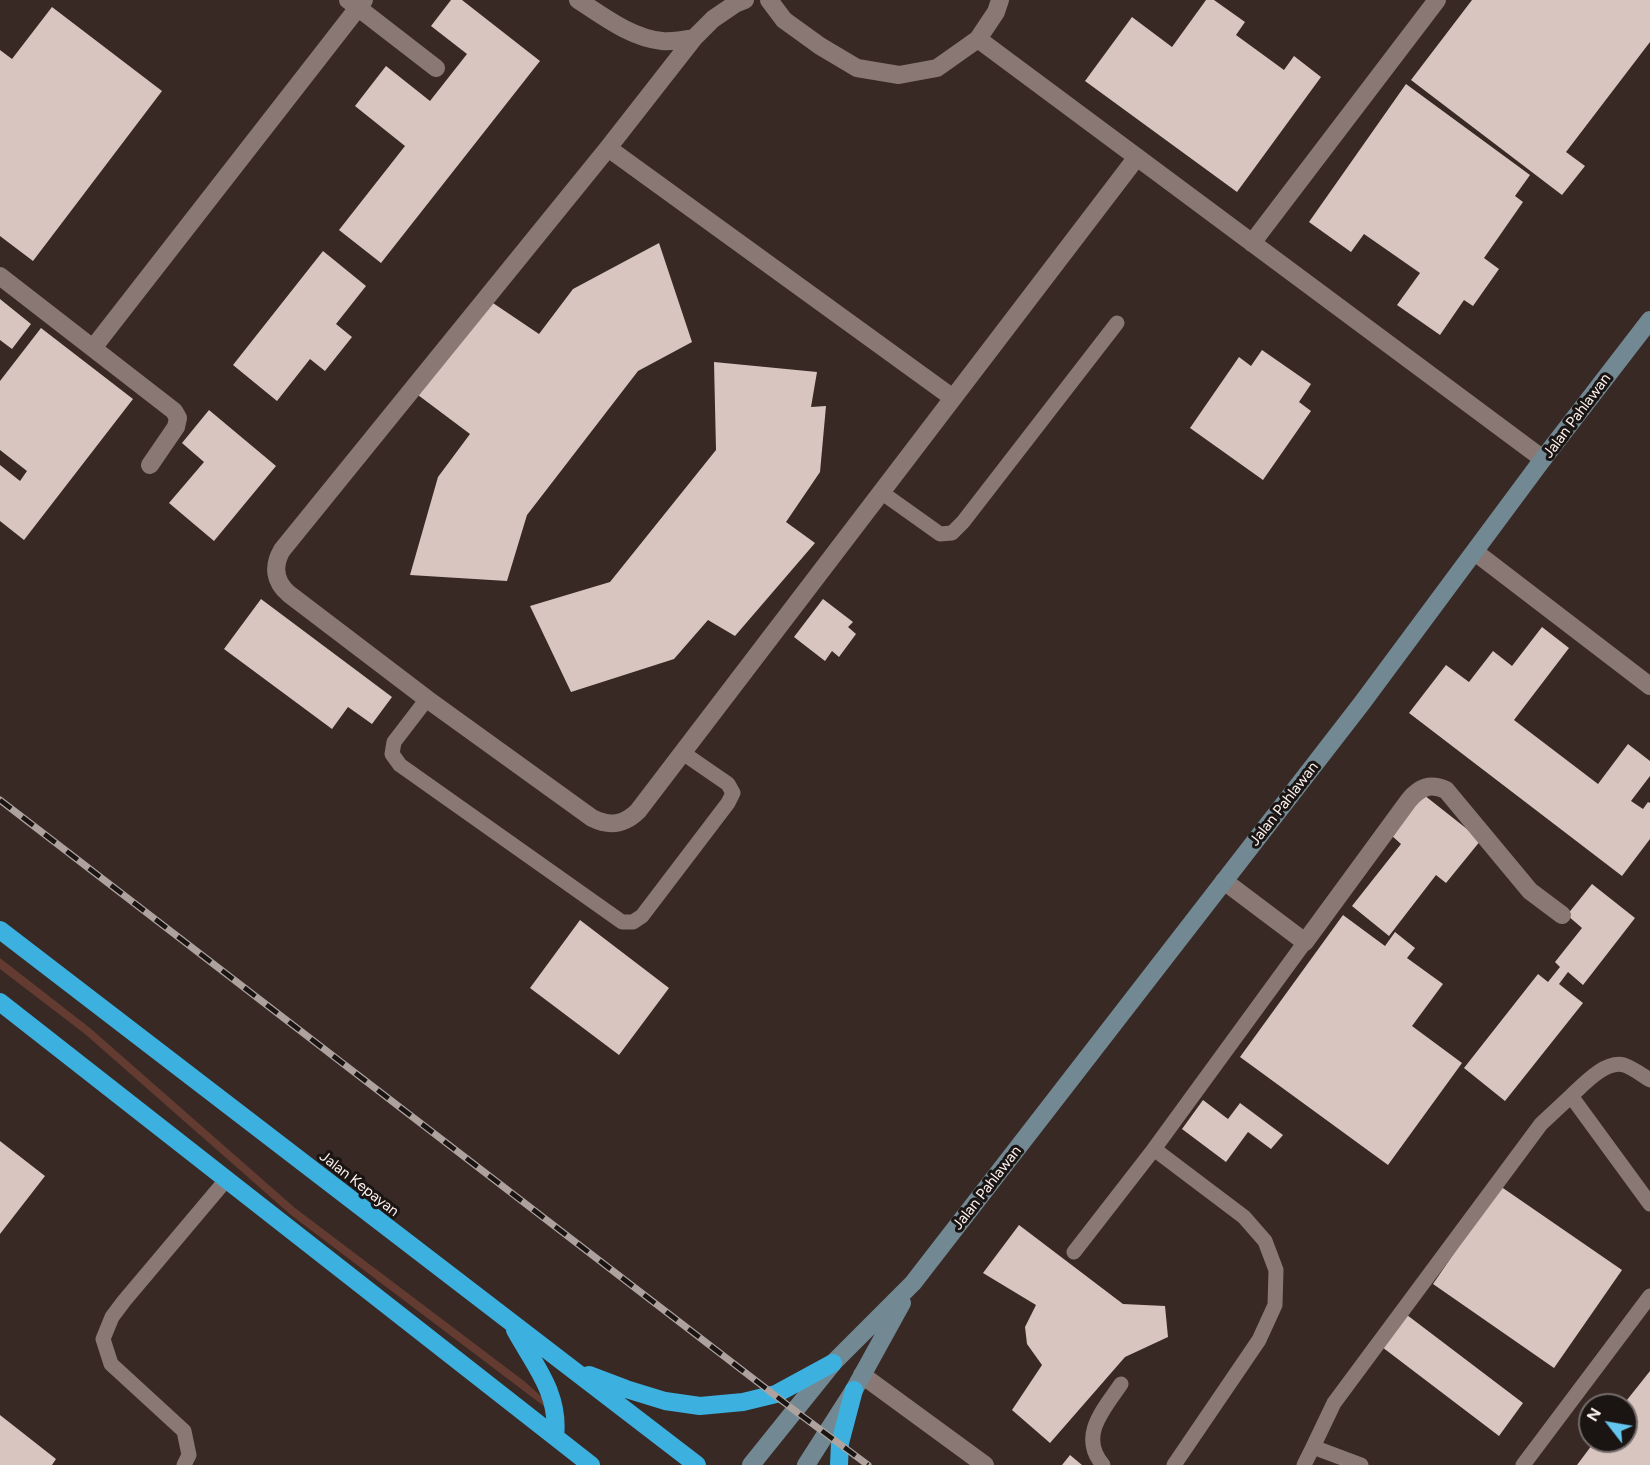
<!DOCTYPE html>
<html>
<head>
<meta charset="utf-8">
<style>
  body { margin:0 }
  #map { position:relative; width:1650px; height:1465px; overflow:hidden; background:#382925; font-family:Figtree,sans-serif }
  canvas { display:block }
  .north { position:absolute; left:1578px; top:1393px; width:60px; height:60px; box-sizing:border-box; background:#1a1412; border:2px solid #746c6a; border-radius:50%; rotate:301deg; font-size:16px; font-weight:700; line-height:24px; text-align:center; color:#fbf1ee }
  .north::after { content:''; display:block; margin:auto; width:21px; height:27px; background:#65c5ef; clip-path:polygon(50% 0,100% 100%,50% 72%,0 100%) }
</style>
</head>
<body>
<div id="map">
<canvas width="1650" height="1465"></canvas>
<div class="north">N</div>
</div>
<script>
const context = document.querySelector('canvas').getContext('2d');
context.lineJoin = 'round';
function fill(path, color) { context.fillStyle = color; context.fill(path, 'evenodd'); }
function trace(path, color, width, dash) { context.strokeStyle = color; context.lineWidth = width; context.lineCap = dash ? 'butt' : 'round'; context.setLineDash(dash || []); context.stroke(path); }
function write(font, color, halo, rows, align = 'center') {
  context.font = font + ' Figtree,sans-serif'; context.lineWidth = 6; context.setLineDash([]); context.textBaseline = 'middle'; context.strokeStyle = halo; context.fillStyle = color; for (const [text, x, y, turn = 0] of rows) {
    context.save(); context.translate(x, y); context.rotate((+turn || 0) * Math.PI / 180); context.textAlign = isNaN(turn) ? turn : align; if (halo) context.strokeText(text, 0, 0); context.fillText(text, 0, 0); context.restore();
  }
}
fill(new Path2D(`
  M 0,958 L 90,1028 L 295,1208 L 524,1381 L 552,1406 L 549,1410 L 291,1215 L 85,1034 L 0,969 Z`), '#633b31');
fill(new Path2D(`
  M 451,0 L 462,0 L 540,61 L 381,263 L 339,230 L 405,146 L 355,106 L 386,66 L 430,101 L 467,54 L 431,26 Z
  M 1206,0 L 1214,0 L 1245,22 L 1236,35 L 1284,70 L 1294,56 L 1321,77 L 1237,192 L 1085,81 L 1132,17 L 1172,47 Z
  M 1472,0 L 1650,0 L 1650,42 L 1566,152 L 1585,166 L 1562,195 L 1411,80 Z
  M 52,7 L 162,91 L 33,261 L 0,236 L 0,50 L 12,59 Z
  M 1406,84 L 1530,175 L 1515,196 L 1523,202 L 1484,258 L 1499,269 L 1473,306 L 1464,300 L 1440,335 L 1397,305 L 1420,273 L 1364,234 L 1351,252 L 1309,222 Z
  M 659,243 L 692,342 L 638,371 L 527,515 L 507,581 L 410,575 L 438,477 L 470,434 L 418,395 L 490,301 L 539,334 L 573,289 Z
  M 323,251 L 366,286 L 336,324 L 352,337 L 325,371 L 310,359 L 277,401 L 233,365 Z
  M 0,299 L 31,324 L 12,349 L 0,340 Z
  M 41,328 L 133,399 L 24,540 L 0,521 L 0,465 L 20,481 L 27,471 L 0,450 L 0,381 Z
  M 1262,350 L 1311,384 L 1299,402 L 1311,411 L 1263,480 L 1190,428 L 1239,357 L 1251,366 Z
  M 714,362 L 817,372 L 811,407 L 826,406 L 820,472 L 786,522 L 815,543 L 735,636 L 708,620 L 674,659 L 571,692 L 530,606 L 610,582 L 716,450 Z
  M 209,410 L 276,466 L 214,541 L 169,503 L 204,462 L 182,443 Z
  M 261,599 L 392,697 L 372,724 L 348,707 L 332,729 L 224,649 Z
  M 823,599 L 853,622 L 848,627 L 856,634 L 839,657 L 832,651 L 825,661 L 794,637 Z
  M 1542,627 L 1569,648 L 1514,720 L 1598,784 L 1628,744 L 1650,761 L 1650,776 L 1631,801 L 1643,809 L 1648,802 L 1650,803 L 1650,839 L 1622,876 L 1409,713 L 1446,665 L 1469,682 L 1493,651 L 1512,666 Z
  M 1424,795 L 1481,840 L 1446,883 L 1436,875 L 1389,936 L 1352,906 L 1401,844 L 1391,835 Z
  M 1592,884 L 1635,918 L 1583,985 L 1568,972 L 1559,984 L 1583,1003 L 1505,1101 L 1464,1068 L 1538,974 L 1548,982 L 1560,967 L 1555,962 L 1582,928 L 1567,915 Z
  M 1343,915 L 1385,946 L 1395,932 L 1415,948 L 1407,958 L 1443,984 L 1412,1026 L 1462,1063 L 1388,1165 L 1240,1057 Z
  M 580,920 L 669,988 L 619,1055 L 530,988 Z
  M 1203,1100 L 1228,1119 L 1240,1103 L 1283,1135 L 1271,1149 L 1248,1132 L 1226,1162 L 1182,1129 Z
  M 0,1141 L 45,1176 L 0,1234 Z
  M 1500,1186 L 1622,1270 L 1554,1368 L 1433,1284 Z
  M 1019,1225 L 1123,1304 L 1165,1306 L 1168,1337 L 1125,1357 L 1050,1443 L 1012,1410 L 1042,1365 L 1027,1344 L 1025,1327 L 1036,1305 L 983,1273 Z
  M 1407,1315 L 1523,1403 L 1499,1436 L 1382,1347 Z
  M 1650,1371 L 1650,1465 L 1577,1465 L 1595,1441 L 1626,1441 L 1626,1405 L 1623,1405 Z
  M 0,1415 L 56,1459 L 52,1465 L 0,1465 Z
  M 1070,1455 L 1082,1465 L 1062,1465 Z`), '#d8c5c0');
trace(new Path2D(`
  M 881,492 L 940,534 L 952,533 L 963,522 L 1117,323
  M 427,699 L 394,742 L 392,754 L 400,765 L 622,922 L 633,922 L 642,916 L 728,803 L 733,793 L 728,784 L 683,753
  M 1571,1096 C 1583,1085 1605,1060 1624,1065 C 1633,1068 1642,1075 1650,1080
  M 1154,1149 L 1244,1217 L 1265,1241 L 1276,1270 L 1275,1305 L 1259,1340 L 1174,1465
  M 1074,1252 L 1154,1149 L 1305,942
  M 184,1465 L 189,1455 L 184,1431 L 111,1364 L 103,1339 L 112,1317 L 124,1301 L 226,1180
  M 1103,1465 C 1078,1436 1104,1409 1121,1384
  M 1304,1465 L 1313,1447
  M 1361,1465 L 1313,1447 L 1334,1403 L 1541,1124 L 1571,1096 L 1650,1204
  M 1523,1465 L 1650,1296`), '#897873', 15);
trace(new Path2D(`
  M 348,0 L 436,68
  M 578,0 C 603,16 631,38 662,41 C 672,42 683,40 694,38
  M 745,0 L 735,4 L 713,19 L 694,38 L 608,148 L 282,550 C 272,567 275,582 289,594 L 427,699 L 592,818 C 610,827 624,825 638,811 L 1137,157
  M 769,0 L 784,20 L 820,46 L 857,68 L 899,75 L 937,68 L 978,39 L 996,12 L 1000,0
  M 978,39 L 1543,459
  M 608,148 L 953,398
  M 1252,243 L 1437,0
  M 0,276 L 174,411 L 178,418 L 176,427 L 150,465
  M 93,348 L 364,0
  M 1475,552 L 1650,686
  M 1224,881 L 1305,942 L 1409,800 C 1420,787 1430,783 1446,790 L 1530,891 L 1562,915
  M 862,1375 L 985,1465`), '#897873', 18);
trace(new Path2D(`
  M 751,1465 L 833,1363 L 913,1283 L 1362,703 L 1543,459 L 1650,320
  M 806,1465 L 854,1390 L 902,1303`), '#728994', 18);
trace(new Path2D(`
  M 0,930 L 697,1465
  M 0,1002 L 591,1465
  M 515,1330 C 535,1366 560,1394 555,1437
  M 589,1375 L 626,1389 L 665,1401 L 700,1406 L 743,1402 L 776,1394 L 833,1363
  M 839,1465 L 840,1443 L 854,1390`), '#3cb1e0', 18);
const rail = new Path2D(`
  M 0,800 L 794,1410 L 868,1465`);
trace(rail, '#aea29f', 7);
trace(rail, '#1a1412', 4.5, [14]);
write('15px', '#fbf1ee', '#1a1412', [
  ["Jalan Pahlawan",1577,416,-53],
  ["Jalan Pahlawan",1284,804,-52],
  ["Jalan Kepayan",359,1184,38],
  ["Jalan Pahlawan",987,1188,-52]
]);
</script>
</body>
</html>
